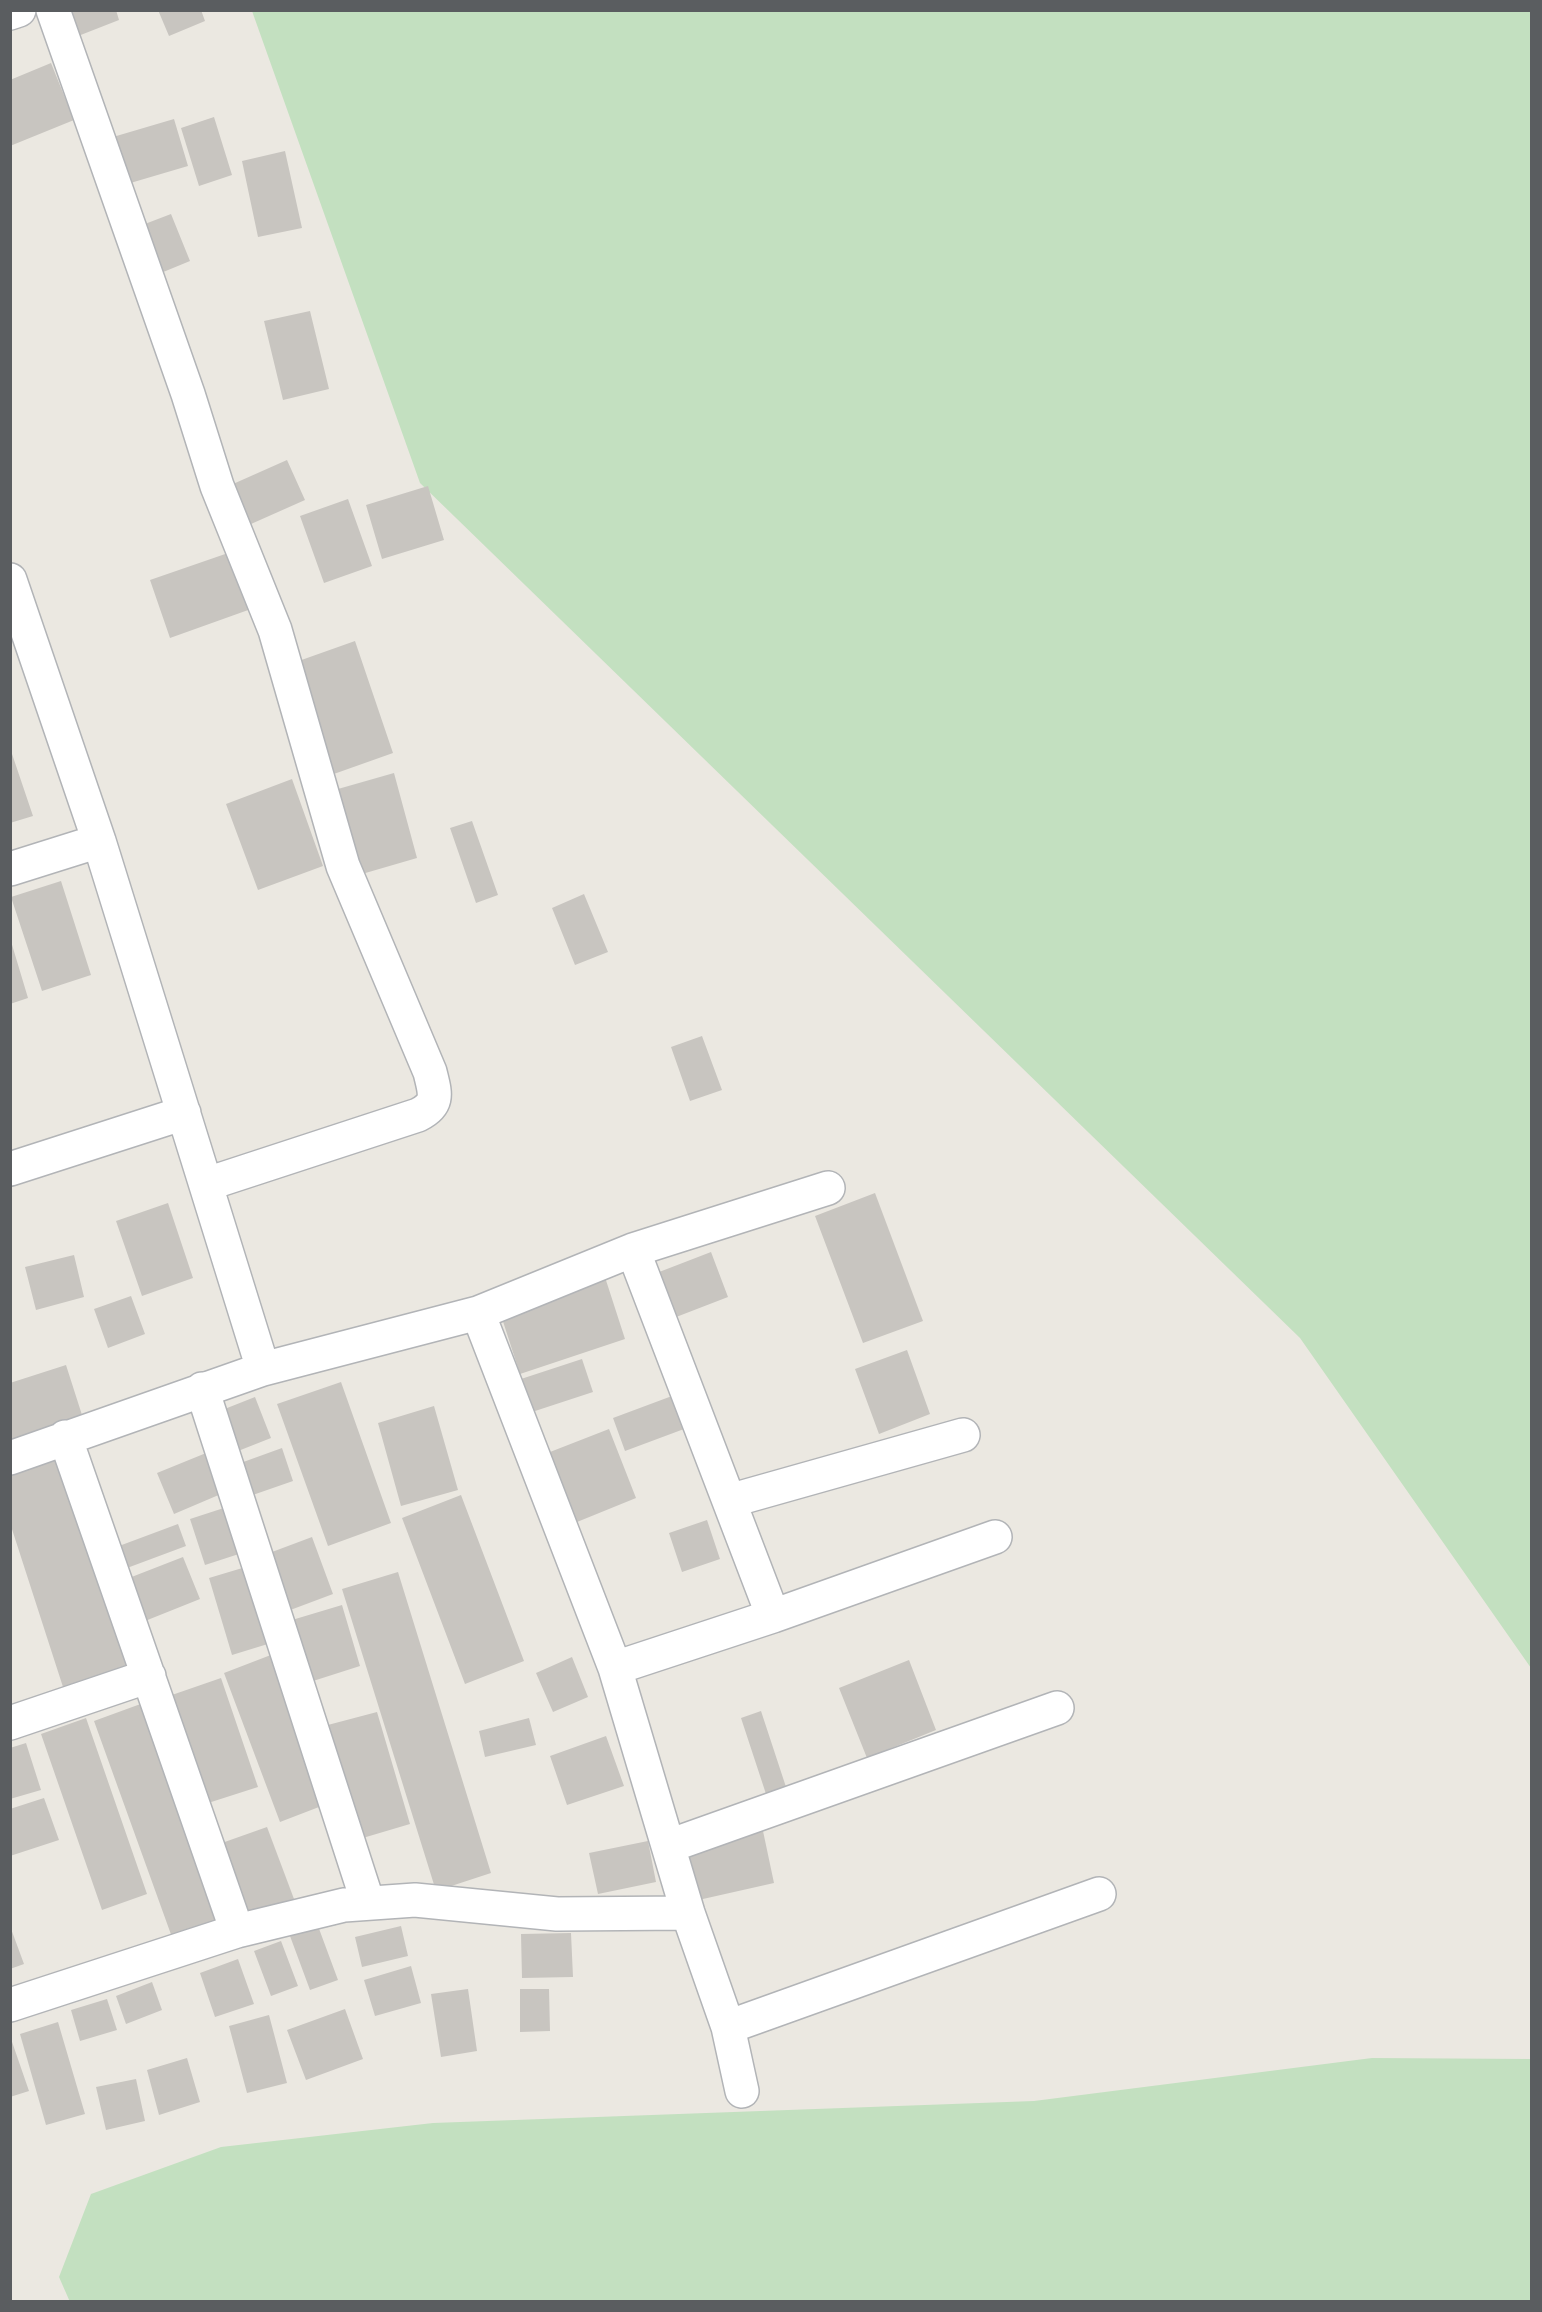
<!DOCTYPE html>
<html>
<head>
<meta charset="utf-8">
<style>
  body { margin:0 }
  #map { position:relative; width:1542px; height:2312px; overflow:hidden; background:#ebe8e1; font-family:"Golos Text",sans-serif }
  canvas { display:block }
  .frame { position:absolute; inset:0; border:12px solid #5a5d60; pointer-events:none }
</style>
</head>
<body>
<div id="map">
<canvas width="1542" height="2312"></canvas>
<div class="frame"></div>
</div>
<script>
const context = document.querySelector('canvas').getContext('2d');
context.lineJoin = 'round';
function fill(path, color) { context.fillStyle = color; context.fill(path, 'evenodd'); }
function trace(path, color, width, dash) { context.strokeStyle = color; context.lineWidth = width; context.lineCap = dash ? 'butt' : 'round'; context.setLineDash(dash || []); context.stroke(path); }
fill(new Path2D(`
  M 252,11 L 1531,11 L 1531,1668 L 1300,1338 L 420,483 Z
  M 1372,2058 L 1531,2059 L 1531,2301 L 70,2302 L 59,2277 L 91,2194 L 221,2147 L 433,2123 L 1034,2101 Z`), '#c3e0c0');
fill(new Path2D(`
  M 63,10 L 116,10 L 119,20 L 73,38 Z
  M 158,10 L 201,10 L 205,21 L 169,36 Z
  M 51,63 L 74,120 L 10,146 L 10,80 Z
  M 214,117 L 232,175 L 199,186 L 181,128 Z
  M 174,119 L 188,166 L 127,184 L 113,137 Z
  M 285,151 L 302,228 L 258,237 L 242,161 Z
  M 171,214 L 190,261 L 156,275 L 137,227 Z
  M 310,311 L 329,389 L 283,400 L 264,321 Z
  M 287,460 L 305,500 L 242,528 L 224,488 Z
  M 428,486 L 444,540 L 382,559 L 366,505 Z
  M 348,499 L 372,566 L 324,583 L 300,516 Z
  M 231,552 L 251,609 L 170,638 L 150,580 Z
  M 355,641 L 393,753 L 331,775 L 293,663 Z
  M 10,748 L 33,816 L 10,823 Z
  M 394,773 L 417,858 L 362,874 L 338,789 Z
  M 292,779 L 323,866 L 258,890 L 226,804 Z
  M 472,821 L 498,895 L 476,903 L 450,828 Z
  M 61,881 L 91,975 L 42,991 L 11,897 Z
  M 584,894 L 608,952 L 575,965 L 552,908 Z
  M 10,938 L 28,998 L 10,1004 Z
  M 702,1036 L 722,1090 L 690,1101 L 671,1047 Z
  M 875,1193 L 923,1321 L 863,1343 L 815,1216 Z
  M 168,1203 L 193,1278 L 142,1296 L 116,1221 Z
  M 711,1252 L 728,1297 L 671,1319 L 654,1274 Z
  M 74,1255 L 84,1297 L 36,1310 L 25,1267 Z
  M 603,1271 L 625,1339 L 520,1374 L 498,1306 Z
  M 131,1296 L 145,1334 L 108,1348 L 94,1309 Z
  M 907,1350 L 930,1414 L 879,1434 L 855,1369 Z
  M 582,1359 L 593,1392 L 532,1412 L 521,1379 Z
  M 66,1365 L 82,1415 L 10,1440 L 10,1383 Z
  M 341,1382 L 391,1523 L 328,1546 L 277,1404 Z
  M 672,1396 L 684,1429 L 625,1451 L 613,1418 Z
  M 255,1397 L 271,1438 L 233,1453 L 217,1412 Z
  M 434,1406 L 458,1490 L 401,1506 L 378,1423 Z
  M 609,1429 L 636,1498 L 577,1522 L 550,1452 Z
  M 282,1448 L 293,1481 L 247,1497 L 235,1465 Z
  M 211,1451 L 228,1491 L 174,1514 L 157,1473 Z
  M 62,1456 L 129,1666 L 63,1687 L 10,1523 L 10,1472 Z
  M 461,1495 L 524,1661 L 465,1684 L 402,1518 Z
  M 230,1506 L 245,1552 L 205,1565 L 190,1519 Z
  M 707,1520 L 720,1559 L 682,1572 L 669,1533 Z
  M 178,1524 L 186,1546 L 127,1568 L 119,1546 Z
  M 312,1537 L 333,1594 L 285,1612 L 264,1555 Z
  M 183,1557 L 200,1599 L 145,1621 L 129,1578 Z
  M 249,1566 L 271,1643 L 232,1655 L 209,1578 Z
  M 398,1572 L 491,1873 L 436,1891 L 342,1589 Z
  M 342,1605 L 360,1666 L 310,1682 L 292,1620 Z
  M 276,1653 L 332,1802 L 280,1822 L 224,1673 Z
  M 572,1657 L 588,1697 L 553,1712 L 536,1673 Z
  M 909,1660 L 936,1730 L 867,1758 L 839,1688 Z
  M 221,1678 L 258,1787 L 205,1804 L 169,1696 Z
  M 146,1702 L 225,1921 L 173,1940 L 94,1721 Z
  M 761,1711 L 786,1787 L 766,1794 L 741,1718 Z
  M 377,1712 L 410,1824 L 356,1840 L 324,1726 Z
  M 86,1718 L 147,1894 L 102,1910 L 41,1734 Z
  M 529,1718 L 536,1745 L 485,1757 L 479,1731 Z
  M 606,1736 L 624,1786 L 567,1805 L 550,1756 Z
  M 26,1743 L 41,1790 L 10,1799 L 10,1748 Z
  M 44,1798 L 59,1840 L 10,1856 L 10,1809 Z
  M 267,1827 L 294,1899 L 245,1917 L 219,1844 Z
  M 763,1831 L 774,1883 L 694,1901 L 683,1849 Z
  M 648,1841 L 656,1882 L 598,1894 L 589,1853 Z
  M 10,1926 L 24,1964 L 10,1969 Z
  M 318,1926 L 338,1980 L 310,1990 L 290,1936 Z
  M 401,1926 L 408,1956 L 362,1967 L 355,1937 Z
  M 571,1933 L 573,1977 L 522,1978 L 521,1934 Z
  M 281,1941 L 298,1986 L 271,1996 L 254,1951 Z
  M 238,1959 L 254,2004 L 215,2017 L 200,1973 Z
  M 411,1966 L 421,2003 L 375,2016 L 364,1980 Z
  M 152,1982 L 162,2010 L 126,2024 L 116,1996 Z
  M 468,1989 L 477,2051 L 441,2057 L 431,1994 Z
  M 520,1989 L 549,1989 L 550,2031 L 520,2032 Z
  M 107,1999 L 117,2030 L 80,2041 L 71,2010 Z
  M 345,2009 L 363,2059 L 306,2080 L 287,2030 Z
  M 269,2015 L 287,2083 L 247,2093 L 229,2026 Z
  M 58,2022 L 85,2114 L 46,2125 L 20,2034 Z
  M 10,2036 L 29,2091 L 10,2097 Z
  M 187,2058 L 200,2102 L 159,2115 L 147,2070 Z
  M 136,2079 L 145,2121 L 106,2130 L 96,2087 Z`), '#c8c5c0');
const minor = new Path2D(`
  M 53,10 L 188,394 L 217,486 L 275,630 L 343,866 L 430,1072 C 435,1093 440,1104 418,1115 L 207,1184
  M 10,13 L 19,10
  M 10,580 L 99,841 L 263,1369
  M 10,869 L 99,841
  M 10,1169 L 184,1113
  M 633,1250 L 773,1616
  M 478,1313 L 615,1668 L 688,1913 L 728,2027 L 742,2091
  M 202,1389 L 368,1903
  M 65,1437 L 237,1931
  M 10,1458 L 263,1369 L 478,1313 L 633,1250 L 828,1188
  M 729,1501 L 963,1435
  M 615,1668 L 773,1616 L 995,1537
  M 10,1723 L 149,1676
  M 669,1846 L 1057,1708
  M 10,2005 L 237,1931 L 344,1905 L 415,1900 L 557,1914 L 688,1913
  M 728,2027 L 1099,1894`);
trace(minor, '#b2b4b7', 36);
trace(minor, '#fff', 33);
</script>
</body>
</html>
